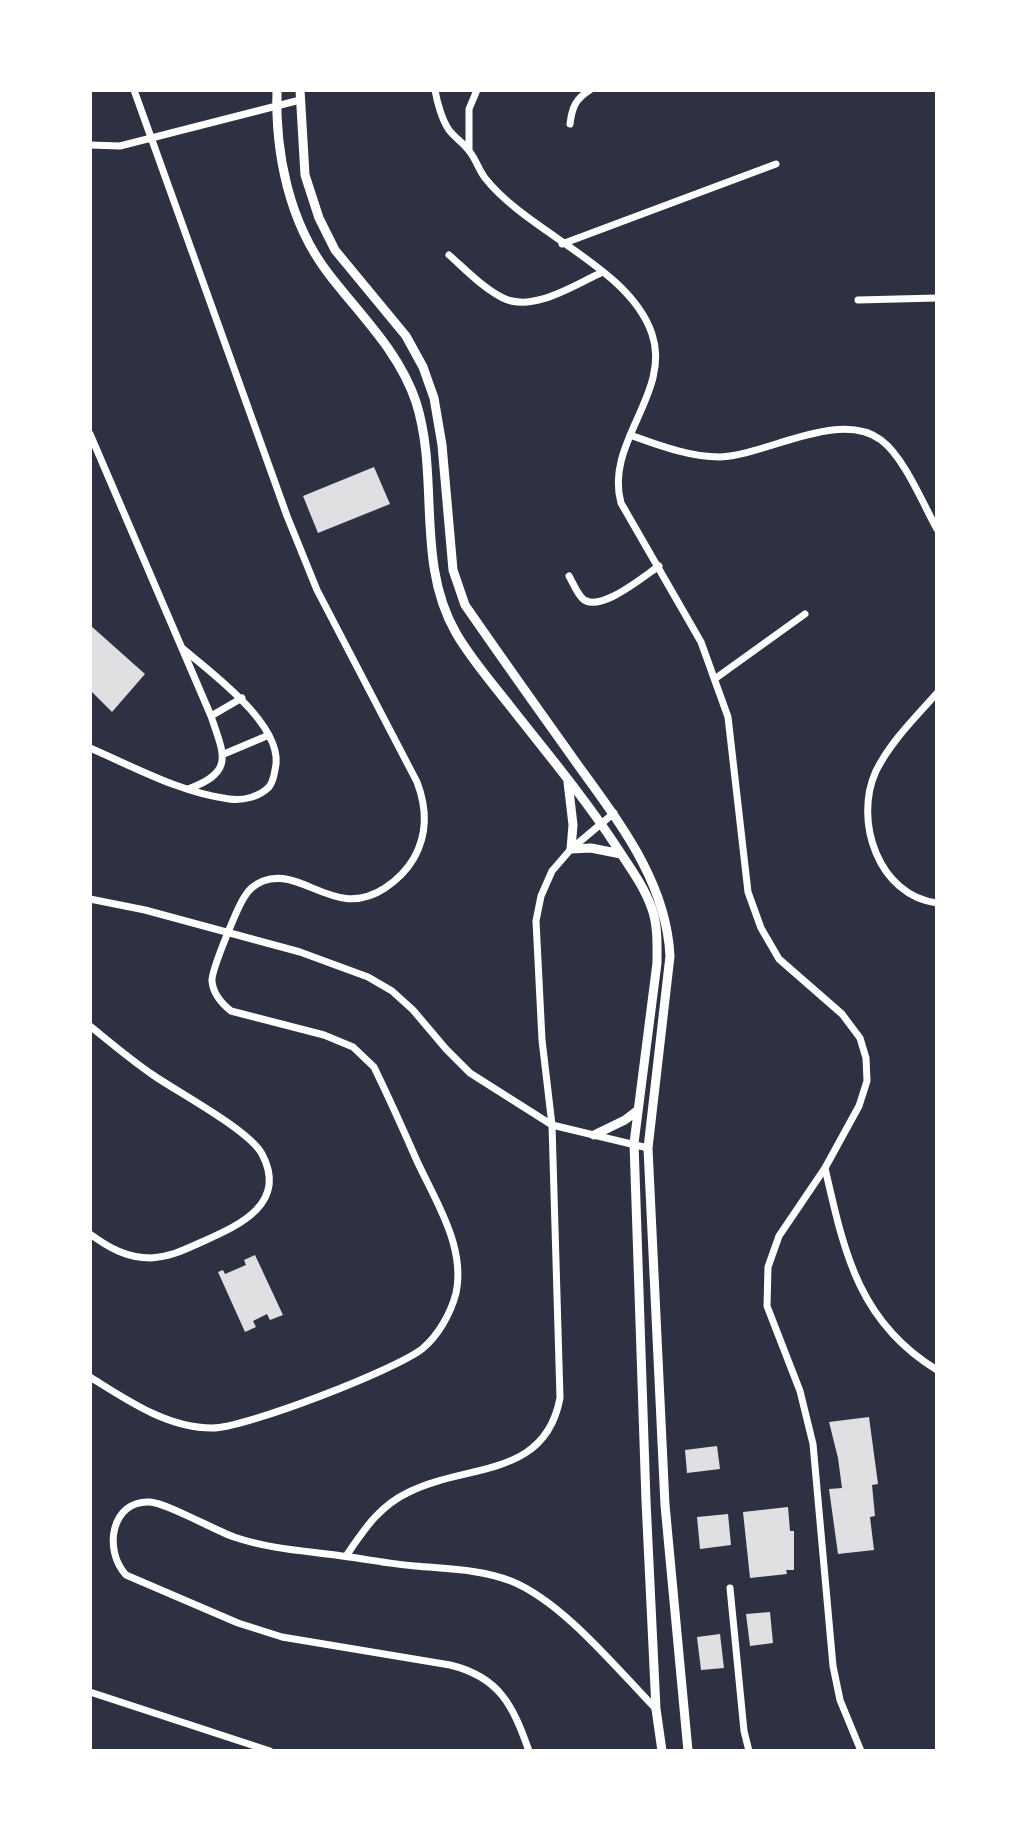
<!DOCTYPE html>
<html>
<head>
<meta charset="utf-8">
<style>
  body { margin:0 }
  #map { position:relative; width:1027px; height:1841px; overflow:hidden; background:#2d3142; font-family:"Roboto Serif",serif }
  canvas { display:block }
  .frame { position:absolute; inset:0; border:92px solid #fff; pointer-events:none }
</style>
</head>
<body>
<div id="map">
<canvas width="1027" height="1841"></canvas>
<div class="frame"></div>
</div>
<script>
const context = document.querySelector('canvas').getContext('2d');
context.lineJoin = 'round';
function fill(path, color) { context.fillStyle = color; context.fill(path, 'evenodd'); }
function trace(path, color, width, dash) { context.strokeStyle = color; context.lineWidth = width; context.lineCap = dash ? 'butt' : 'round'; context.setLineDash(dash || []); context.stroke(path); }
fill(new Path2D(`
  M 374,467 L 390,504 L 318,533 L 303,496 Z
  M 90,625 L 145,674 L 112,712 L 90,690 Z
  M 255,1255 L 283,1315 L 270,1320 L 267,1314 L 253,1321 L 256,1327 L 245,1332 L 218,1272 L 223,1270 L 225,1274 L 246,1265 L 244,1260 Z
  M 869,1417 L 878,1484 L 872,1485 L 875,1516 L 870,1517 L 874,1550 L 838,1554 L 829,1489 L 842,1488 L 838,1458 L 829,1422 Z
  M 717,1446 L 720,1469 L 687,1473 L 685,1450 Z
  M 788,1507 L 790,1531 L 794,1531 L 794,1570 L 786,1570 L 787,1574 L 750,1578 L 743,1512 Z
  M 728,1514 L 731,1545 L 700,1549 L 697,1517 Z
  M 770,1612 L 773,1643 L 750,1646 L 746,1614 Z
  M 720,1634 L 724,1668 L 701,1670 L 697,1637 Z`), '#e0e0e3');
trace(new Path2D(`
  M 435,90 C 437,102 442,120 449,130 C 455,138 464,143 470,152 C 476,160 479,170 485,178 C 528,233 630,267 652,334 C 672,393 604,443 621,503 L 701,642 L 728,717 L 748,892 L 761,928 L 779,959 L 842,1014 L 860,1038 L 866,1058 L 867,1081 L 859,1106 L 825,1168 L 779,1236 L 768,1267 L 767,1306 L 800,1391 L 813,1444 L 833,1666 L 840,1700 L 861,1751
  M 570,124 C 572,108 575,99 590,90
  M 90,145 L 120,146 L 300,100
  M 469,150 L 469,109 L 477,90
  M 562,244 L 776,164
  M 449,255 C 466,270 483,288 503,298 C 534,313 575,284 603,272
  M 858,300 L 937,298
  M 90,434 L 211,716 C 224,755 235,772 188,789
  M 630,435 C 658,445 689,457 720,457 C 767,455 839,409 881,440 C 904,457 923,504 937,529
  M 569,576 C 573,583 577,593 582,598 C 598,615 644,576 659,566
  M 716,678 L 805,614
  M 937,693 C 915,718 891,741 876,771 C 853,821 879,896 937,903
  M 211,716 L 242,698
  M 90,748 C 134,767 181,793 229,799 C 243,801 259,797 269,787 C 273,782 274,776 275,770 C 287,727 210,672 182,648
  M 224,754 L 269,735
  M 90,899 L 145,910 L 300,952 L 368,977 L 392,991 L 413,1010 L 446,1049 L 470,1073 L 552,1125 L 648,1148
  M 90,1026 C 111,1043 131,1060 153,1075 C 179,1093 249,1130 262,1154 C 288,1203 240,1225 204,1241 C 186,1249 171,1257 151,1258 C 127,1258 109,1248 90,1234
  M 825,1168 C 844,1251 858,1322 937,1370
  M 90,1377 C 127,1400 167,1428 212,1428 C 246,1428 395,1370 422,1349 C 438,1336 451,1313 456,1293 C 466,1247 435,1200 417,1161 C 403,1129 389,1098 374,1067 L 353,1047 L 324,1035 L 231,1011 C 221,1003 213,994 212,981 C 211,971 238,906 245,896 C 249,889 256,884 263,881 C 303,866 335,921 385,888 C 397,880 407,870 414,858 C 428,833 427,808 417,782 L 317,590 L 287,516 L 134,90
  M 346,1556 C 364,1530 379,1506 409,1492 C 467,1463 545,1479 560,1398 L 552,1125 L 542,1040 L 536,921 L 541,896 L 552,871 L 571,849 L 614,813
  M 730,1588 L 744,1731 L 749,1751
  M 90,1692 L 270,1751
  M 529,1751 C 513,1706 500,1677 450,1665 L 282,1637 L 238,1623 L 126,1575 C 103,1550 111,1500 150,1502 C 167,1503 214,1530 234,1537 C 269,1549 306,1551 342,1556 C 366,1559 390,1564 415,1566 C 447,1569 480,1569 511,1581 C 563,1602 616,1668 656,1709`), '#fff', 7);
trace(new Path2D(`
  M 277,90 C 275,153 289,222 328,273 C 360,315 399,351 416,402 C 440,477 415,562 456,633 C 471,659 492,683 510,706 C 546,752 584,797 616,846 C 629,866 644,886 652,909 C 658,926 657,945 657,963 L 634,1143 L 646,1501 L 656,1709 L 662,1751
  M 300,90 L 305,175 L 319,218 L 335,250 L 406,336 L 423,367 L 434,398 L 442,445 L 453,570 L 465,605 C 499,654 533,702 568,751 C 612,814 666,876 670,956 L 648,1148 L 665,1505 L 688,1751
  M 568,782 L 573,825 L 571,849 L 591,848 L 621,854
  M 594,1135 L 625,1120 L 638,1110`), '#fff', 9);
</script>
</body>
</html>
